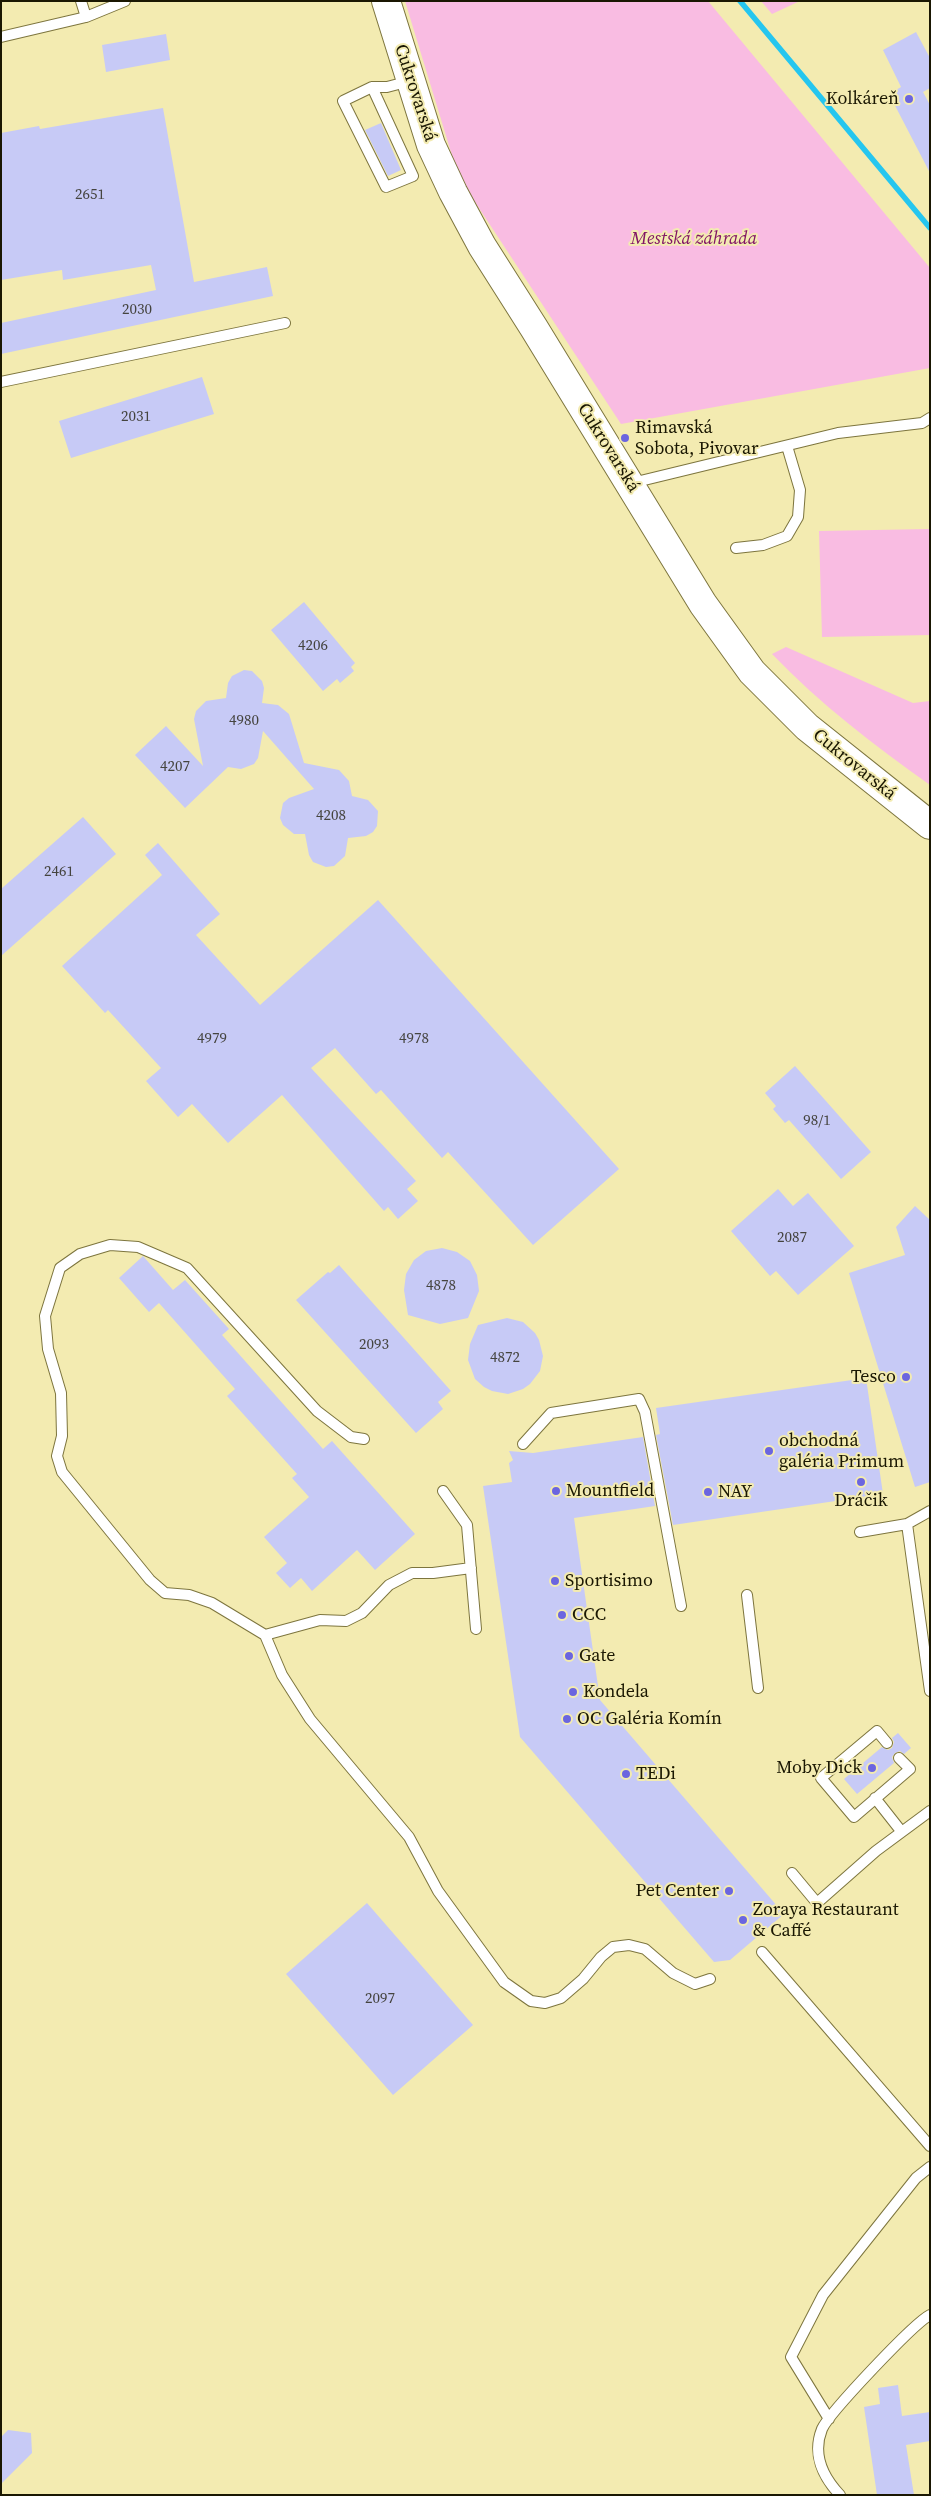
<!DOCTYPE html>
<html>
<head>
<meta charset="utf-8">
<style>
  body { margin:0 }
  #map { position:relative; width:931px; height:2496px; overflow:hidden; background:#f3ebb1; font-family:"Source Serif 4",serif }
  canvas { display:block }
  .frame { position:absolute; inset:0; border:2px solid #1a1702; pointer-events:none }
</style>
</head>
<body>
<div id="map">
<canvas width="931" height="2496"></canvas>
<div class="frame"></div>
</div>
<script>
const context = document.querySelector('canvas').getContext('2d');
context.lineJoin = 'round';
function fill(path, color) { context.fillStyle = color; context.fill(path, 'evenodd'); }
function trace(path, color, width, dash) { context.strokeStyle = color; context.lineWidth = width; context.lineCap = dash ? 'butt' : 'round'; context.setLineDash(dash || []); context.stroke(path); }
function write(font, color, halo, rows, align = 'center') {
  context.font = font + ' "Source Serif 4",serif'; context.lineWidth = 4; context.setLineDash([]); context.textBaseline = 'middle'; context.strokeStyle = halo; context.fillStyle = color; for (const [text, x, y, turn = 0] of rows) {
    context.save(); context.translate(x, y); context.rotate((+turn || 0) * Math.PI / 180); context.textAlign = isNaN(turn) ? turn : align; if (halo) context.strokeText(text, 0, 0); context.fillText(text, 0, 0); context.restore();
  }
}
fill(new Path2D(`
  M 405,1 L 708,1 L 930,268 L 930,368 L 621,424 L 471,196 L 454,162 Z
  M 761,1 L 800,1 L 772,14 Z
  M 930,529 L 930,635 L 822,637 L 819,531 Z
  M 786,647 L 913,703 L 930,701 L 930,785 C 874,745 820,704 772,654 Z`), '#f9bce2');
trace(new Path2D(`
  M 740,1 L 930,228`), '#25c6ef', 5.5);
fill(new Path2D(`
  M 916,32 L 930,58 L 930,88 L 923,92 L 930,105 L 930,173 L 889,94 L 901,87 L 883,50 Z
  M 166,34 L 170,60 L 106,72 L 102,45 Z
  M 163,108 L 194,282 L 267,267 L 273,296 L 1,354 L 1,323 L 156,290 L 151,265 L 63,280 L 62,270 L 1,280 L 1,133 L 39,126 L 40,129 Z
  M 381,123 L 401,170 L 388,176 L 365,130 Z
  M 202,377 L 214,414 L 71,458 L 59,421 Z
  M 304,602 L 355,663 L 351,667 L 354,671 L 340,683 L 337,679 L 323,691 L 271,630 Z
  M 244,670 L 252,671 L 262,681 L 264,688 L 262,703 L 278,705 L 289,714 L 304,763 L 339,770 L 349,781 L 352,796 L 368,800 L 378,811 L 377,826 L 373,832 L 366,836 L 348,838 L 345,856 L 334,866 L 326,867 L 313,862 L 309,855 L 305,834 L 294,834 L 283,825 L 280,818 L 283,803 L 289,798 L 314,789 L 263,731 L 258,758 L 254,764 L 241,769 L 228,767 L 185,808 L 135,755 L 166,726 L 203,766 L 194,719 L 196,711 L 206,701 L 226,698 L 228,683 L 232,676 Z
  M 83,817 L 116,854 L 1,956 L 1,889 Z
  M 158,843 L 220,914 L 196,935 L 260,1005 L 378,900 L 619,1169 L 533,1245 L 448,1152 L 442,1158 L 381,1090 L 376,1094 L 335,1048 L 311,1068 L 416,1181 L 407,1189 L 418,1201 L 398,1219 L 388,1207 L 384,1211 L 282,1095 L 228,1143 L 192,1104 L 178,1117 L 146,1081 L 161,1068 L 108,1010 L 105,1013 L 62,966 L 162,875 L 145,855 Z
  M 795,1066 L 871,1152 L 841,1179 L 789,1120 L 785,1123 L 773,1109 L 776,1106 L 765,1093 Z
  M 778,1189 L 793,1206 L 808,1193 L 854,1246 L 798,1295 L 776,1271 L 770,1276 L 731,1231 Z
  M 915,1206 L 930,1220 L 930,1482 L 915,1487 L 849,1273 L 905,1255 L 896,1227 Z
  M 442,1248 L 457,1252 L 470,1261 L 477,1275 L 479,1291 L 468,1318 L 440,1324 L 408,1315 L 404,1290 L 406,1274 L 414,1260 L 426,1251 Z
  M 143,1256 L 173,1290 L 185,1280 L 229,1329 L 222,1335 L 323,1449 L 332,1441 L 415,1534 L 375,1570 L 357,1550 L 312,1591 L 301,1578 L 290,1588 L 276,1573 L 287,1563 L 264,1537 L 309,1497 L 292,1478 L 297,1474 L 227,1396 L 235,1389 L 159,1303 L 149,1312 L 119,1278 Z
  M 339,1265 L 451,1391 L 438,1402 L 443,1409 L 416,1433 L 296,1300 L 328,1272 L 330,1273 Z
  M 507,1318 L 523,1322 L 535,1333 L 539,1340 L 543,1356 L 540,1371 L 530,1384 L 523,1389 L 508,1394 L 492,1391 L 484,1387 L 475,1379 L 468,1360 L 470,1344 L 478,1325 Z
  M 866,1378 L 883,1494 L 673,1525 L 656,1435 L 660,1434 L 656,1408 Z
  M 643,1437 L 655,1506 L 574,1518 L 600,1700 L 784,1914 L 730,1960 L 714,1962 L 520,1737 L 483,1486 L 512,1482 L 509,1463 L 513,1460 L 509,1451 L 533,1453 Z
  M 898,1733 L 911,1748 L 904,1754 L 900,1751 L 895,1753 L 892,1757 L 894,1763 L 857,1794 L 844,1779 L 882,1747 L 888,1750 L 892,1748 L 894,1742 L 892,1738 Z
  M 367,1903 L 473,2025 L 393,2095 L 286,1974 Z
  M 898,2385 L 902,2416 L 930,2412 L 930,2441 L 906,2445 L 914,2495 L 877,2495 L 864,2407 L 880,2404 L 878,2388 Z
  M 8,2430 L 31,2433 L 32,2453 L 1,2484 L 1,2437 Z`), '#c7caf6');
const lane = new Path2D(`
  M 81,1 L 86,17
  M 1,37 L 86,17 L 125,1
  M 372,87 L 413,176 L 386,187 L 343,101 L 372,87 L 387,87 L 410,81
  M 1,382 L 285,323
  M 632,483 L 838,433 L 922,423 L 930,418
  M 736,548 L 763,545 L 787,536 L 798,517 L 800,490 L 787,446
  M 364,1439 L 351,1437 L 317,1411 L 187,1268 L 138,1247 L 110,1245 L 80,1254 L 60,1268 L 45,1316 L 48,1349 L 61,1393 L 62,1436 L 57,1456 L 62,1472 L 150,1580 L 165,1593 L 189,1595 L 212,1603 L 265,1635 L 282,1675 L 310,1719 L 409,1837 L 438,1891 L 504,1982 L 531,2001 L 545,2003 L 561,1998 L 583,1979 L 601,1957 L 613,1947 L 629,1945 L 645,1949 L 673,1973 L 695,1984 L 710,1979
  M 523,1444 L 551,1413 L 639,1399 L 645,1412 L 681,1606
  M 443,1491 L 467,1525 L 476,1629
  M 907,1524 L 930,1691
  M 860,1532 L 907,1524 L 930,1511
  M 747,1595 L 758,1688
  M 265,1635 L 320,1620 L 346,1621 L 362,1613 L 389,1585 L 412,1573 L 433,1573 L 471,1568
  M 887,1743 L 877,1731 L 821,1778 L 854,1817 L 910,1769 L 899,1758
  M 875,1798 L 901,1831
  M 792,1873 L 817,1903 L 876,1851 L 930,1811
  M 762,1952 L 930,2146
  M 829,2419 L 791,2357 L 823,2295 L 916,2178 L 930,2167
  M 840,2495 C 823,2477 812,2454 822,2429 C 829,2413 914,2323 930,2315`);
const secondary = new Path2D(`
  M 386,1 L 431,145 L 453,192 L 482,246 L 534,328 L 703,604 L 752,672 L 807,727 L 930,825`);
trace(lane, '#7d753e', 12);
trace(secondary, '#7d753e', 30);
trace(lane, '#fff', 10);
trace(secondary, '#fff', 28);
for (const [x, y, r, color] of [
  [909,99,5,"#6b65df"],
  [625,438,5,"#6b65df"],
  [906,1377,5,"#6b65df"],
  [769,1451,5,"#6b65df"],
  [861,1482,5,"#6b65df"],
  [556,1491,5,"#6b65df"],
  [708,1492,5,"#6b65df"],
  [555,1581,5,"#6b65df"],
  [562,1615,5,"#6b65df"],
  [569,1656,5,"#6b65df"],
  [573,1692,5,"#6b65df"],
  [567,1719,5,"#6b65df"],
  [872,1768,5,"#6b65df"],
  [626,1774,5,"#6b65df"],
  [729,1891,5,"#6b65df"],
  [743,1920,5,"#6b65df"]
]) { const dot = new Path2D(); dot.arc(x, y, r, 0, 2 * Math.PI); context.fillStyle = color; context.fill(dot); trace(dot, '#f3ebb1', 2); }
write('15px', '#45443f', null, [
  ["2651",90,195],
  ["2030",137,310],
  ["2031",136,417],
  ["4206",313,646],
  ["4980",244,721],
  ["4207",175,767],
  ["4208",331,816],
  ["2461",59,872],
  ["4979",212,1039],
  ["4978",414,1039],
  ["98/1",817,1121],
  ["2087",792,1238],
  ["4878",441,1286],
  ["2093",374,1345],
  ["4872",505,1358],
  ["2097",380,1999]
]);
write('18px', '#1a1702', '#f3ebb1', [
  ["Cukrovarská",415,93,72],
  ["Cukrovarská",608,448,58],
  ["Cukrovarská",854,765,39]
]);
write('18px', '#1a1702', '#f3ebb1', [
  ["Kolkáreň",899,99,"right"],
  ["Rimavská",635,428],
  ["Sobota, Pivovar",635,449],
  ["Tesco",896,1377,"right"],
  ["obchodná",779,1441],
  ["galéria Primum",779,1462],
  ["Mountfield",566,1491],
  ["NAY",718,1492],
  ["Dráčik",861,1501,"center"],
  ["Sportisimo",565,1581],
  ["CCC",572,1615],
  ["Gate",579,1656],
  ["Kondela",583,1692],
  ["OC Galéria Komín",577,1719],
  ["Moby Dick",862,1768,"right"],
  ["TEDi",636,1774],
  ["Pet Center",719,1891,"right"],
  ["Zoraya Restaurant",753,1910],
  ["& Caffé",753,1931]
], 'left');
write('italic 18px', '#821466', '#f3ebb1', [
  ["Mestská záhrada",694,239]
]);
</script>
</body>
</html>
